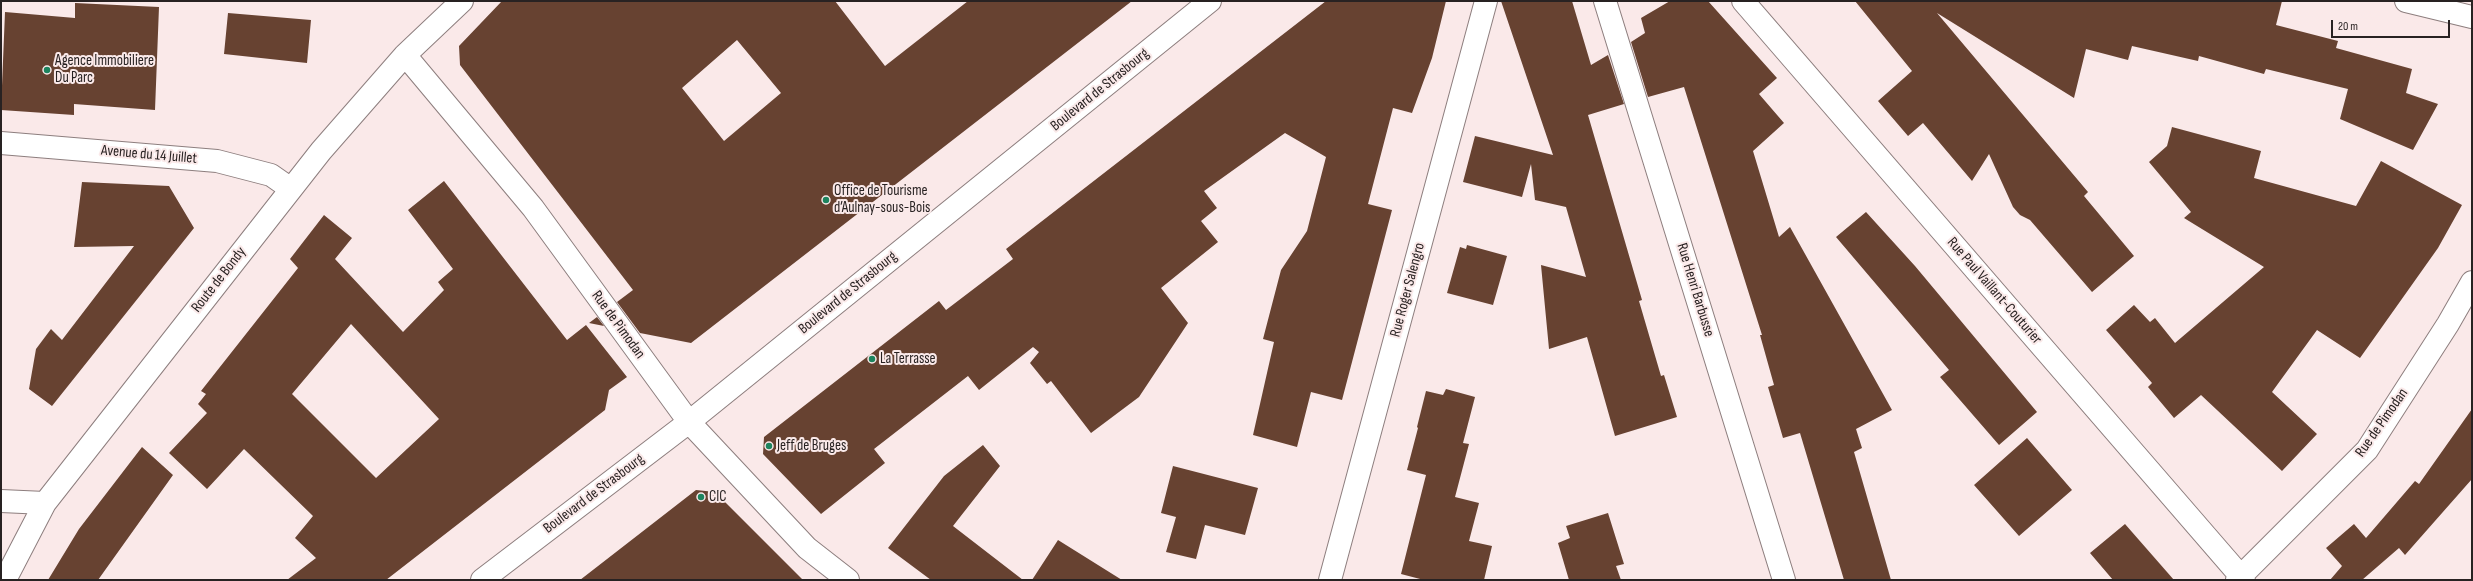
<!DOCTYPE html>
<html>
<head>
<meta charset="utf-8">
<style>
  body { margin:0 }
  #map { position:relative; width:2473px; height:581px; overflow:hidden; background:#fae9e9; font-family:"Sofia Sans Condensed",sans-serif }
  canvas { display:block }
  .frame { position:absolute; inset:0; border:2px solid #282222; pointer-events:none }
  .scale { position:absolute; left:2331px; top:20px; width:119px; height:18px; box-sizing:border-box; border:2px solid #282222; border-top:0; padding-left:5px; font-size:12px; line-height:14px; white-space:nowrap; color:#282222; -webkit-text-stroke:3px #fae9e9; paint-order:stroke }
</style>
</head>
<body>
<div id="map">
<canvas width="2473" height="581"></canvas>
<div class="frame"></div>
<div class="scale">20 m</div>
</div>
<script>
const context = document.querySelector('canvas').getContext('2d');
context.lineJoin = 'round';
function fill(path, color) { context.fillStyle = color; context.fill(path, 'evenodd'); }
function trace(path, color, width, dash) { context.strokeStyle = color; context.lineWidth = width; context.lineCap = dash ? 'butt' : 'round'; context.setLineDash(dash || []); context.stroke(path); }
function write(font, color, halo, rows, align = 'center') {
  context.font = font + ' "Sofia Sans Condensed",sans-serif'; context.lineWidth = 4; context.setLineDash([]); context.textBaseline = 'middle'; context.strokeStyle = halo; context.fillStyle = color; for (const [text, x, y, turn = 0] of rows) {
    context.save(); context.translate(x, y); context.rotate((+turn || 0) * Math.PI / 180); context.textAlign = isNaN(turn) ? turn : align; if (halo) context.strokeText(text, 0, 0); context.fillText(text, 0, 0); context.restore();
  }
}
fill(new Path2D(`
  M 502,1 L 835,1 L 885,66 L 968,1 L 1132,1 L 691,343 L 640,333 L 617,302 L 633,290 L 460,65 L 459,46 ZM 737,40 L 781,93 L 724,141 L 682,88 Z
  M 1326,1 L 1446,1 L 1432,58 L 1412,113 L 1393,108 L 1368,204 L 1392,210 L 1342,400 L 1311,392 L 1297,447 L 1253,435 L 1274,342 L 1263,339 L 1281,270 L 1307,231 L 1326,157 L 1285,133 L 1204,191 L 1217,208 L 1201,221 L 1218,242 L 1161,288 L 1188,323 L 1139,397 L 1091,433 L 1051,381 L 1047,384 L 1030,363 L 1039,352 L 1033,347 L 979,390 L 968,376 L 874,449 L 885,463 L 821,514 L 763,454 L 764,437 L 939,301 L 946,310 L 1013,259 L 1006,249 Z
  M 1501,1 L 1572,1 L 1591,65 L 1608,55 L 1624,104 L 1588,115 L 1642,300 L 1639,301 L 1661,376 L 1664,375 L 1677,417 L 1615,436 L 1587,337 L 1549,349 L 1541,265 L 1586,277 L 1566,207 L 1535,200 L 1531,164 L 1522,197 L 1463,182 L 1475,136 L 1553,155 Z
  M 1670,1 L 1708,1 L 1777,78 L 1759,94 L 1784,123 L 1753,151 L 1779,237 L 1790,227 L 1892,410 L 1856,429 L 1862,448 L 1854,452 L 1891,580 L 1844,580 L 1800,433 L 1783,438 L 1768,387 L 1774,385 L 1760,335 L 1762,335 L 1684,87 L 1648,97 L 1631,42 L 1645,33 L 1641,18 Z
  M 1855,1 L 2282,1 L 2276,25 L 2338,41 L 2336,48 L 2412,69 L 2406,93 L 2438,104 L 2413,150 L 2340,119 L 2348,89 L 2266,69 L 2264,74 L 2199,56 L 2198,61 L 2132,46 L 2128,60 L 2086,49 L 2074,98 L 1937,13 L 2088,192 L 2084,196 L 2134,256 L 2092,292 L 2030,220 L 2020,215 L 2013,207 L 1989,154 L 1972,181 L 1923,123 L 1908,136 L 1878,101 L 1912,71 Z
  M 75,3 L 159,7 L 155,110 L 74,104 L 74,115 L 1,110 L 5,12 L 75,18 Z
  M 228,13 L 311,20 L 307,63 L 224,54 Z
  M 2172,127 L 2261,151 L 2254,178 L 2356,206 L 2381,161 L 2462,205 L 2438,248 L 2360,358 L 2317,330 L 2272,392 L 2317,434 L 2282,471 L 2201,395 L 2174,418 L 2148,387 L 2152,383 L 2106,330 L 2134,305 L 2150,322 L 2155,318 L 2175,343 L 2264,267 L 2184,218 L 2191,212 L 2149,162 L 2167,146 Z
  M 444,181 L 567,340 L 586,325 L 627,377 L 609,390 L 605,410 L 386,580 L 287,580 L 316,558 L 295,538 L 313,516 L 244,449 L 207,489 L 169,453 L 207,413 L 198,404 L 206,394 L 201,391 L 298,268 L 290,259 L 324,215 L 352,238 L 335,259 L 403,332 L 444,290 L 438,282 L 453,269 L 408,210 ZM 351,324 L 439,419 L 376,478 L 292,394 Z
  M 82,182 L 169,186 L 194,228 L 52,406 L 29,389 L 36,349 L 51,329 L 62,340 L 134,246 L 74,247 Z
  M 1866,212 L 1915,266 L 2037,412 L 1999,445 L 1940,377 L 1949,370 L 1836,237 Z
  M 1467,245 L 1507,256 L 1493,305 L 1447,293 L 1460,247 L 1466,249 Z
  M 597,317 L 604,326 L 589,323 Z
  M 1446,389 L 1475,397 L 1463,443 L 1469,444 L 1455,497 L 1479,503 L 1469,541 L 1492,546 L 1484,580 L 1424,580 L 1401,574 L 1426,475 L 1407,470 L 1418,428 L 1417,427 L 1426,391 L 1443,395 Z
  M 2472,409 L 2472,479 L 2405,555 L 2399,548 L 2362,580 L 2330,580 L 2342,566 L 2326,548 L 2354,524 L 2366,538 L 2415,481 L 2419,484 Z
  M 2027,438 L 2072,490 L 2019,536 L 1974,485 Z
  M 983,445 L 1000,466 L 953,526 L 1023,580 L 931,580 L 888,548 L 944,476 Z
  M 142,447 L 173,475 L 98,580 L 48,580 L 79,529 Z
  M 1173,466 L 1258,488 L 1245,535 L 1205,525 L 1196,559 L 1166,552 L 1176,517 L 1161,513 Z
  M 696,490 L 715,492 L 803,580 L 580,580 Z
  M 1608,513 L 1624,564 L 1616,566 L 1621,580 L 1569,580 L 1558,543 L 1570,538 L 1566,526 Z
  M 2125,524 L 2174,580 L 2113,580 L 2090,553 Z
  M 1058,540 L 1122,580 L 1032,580 Z`), '#674231');
const minor = new Path2D(`
  M 1605,1 L 1784,580
  M 1743,1 L 2244,580
  M 2406,1 L 2472,17
  M 405,55 L 533,208 L 689,422 L 807,548 L 848,580
  M 1,143 L 217,161 L 271,175 L 291,189
  M 1,501 L 45,503
  M 5,580 L 45,503 L 321,151 L 405,55 L 462,1
  M 482,580 L 689,422 L 1210,1
  M 1330,580 L 1486,1
  M 2237,580 L 2367,450 L 2448,324 L 2472,282`);
trace(minor, '#8d7e7e', 24);
trace(minor, '#fff', 22);
for (const [x, y, r, color] of [
  [47,70,4,"#1d845e"],
  [826,200,4,"#1d845e"],
  [872,359,4,"#1d845e"],
  [769,446,4,"#1d845e"],
  [701,497,4,"#1d845e"]
]) { const dot = new Path2D(); dot.arc(x, y, r, 0, 2 * Math.PI); context.fillStyle = color; context.fill(dot); trace(dot, '#fae9e9', 1.5); }
write('15px', '#282222', '#fae9e9', [
  ["Agence Immobiliere",55,61],
  ["Du Parc",55,78],
  ["Office de Tourisme",834,191],
  ["d’Aulnay-sous-Bois",834,208],
  ["La Terrasse",880,359],
  ["Jeff de Bruges",777,446],
  ["CIC",709,497]
], 'left');
write('15px', '#282222', '#fae9e9', [
  ["Boulevard de Strasbourg",1100,90,-39],
  ["Avenue du 14 Juillet",149,155,5],
  ["Route de Bondy",219,280,-52],
  ["Rue Roger Salengro",1408,290,-75],
  ["Rue Henri Barbusse",1695,290,73],
  ["Rue Paul Vaillant-Couturier",1994,291,49],
  ["Boulevard de Strasbourg",848,293,-39],
  ["Rue de Pimodan",618,325,54],
  ["Rue de Pimodan",2382,423,-55],
  ["Boulevard de Strasbourg",594,494,-37]
]);
</script>
</body>
</html>
